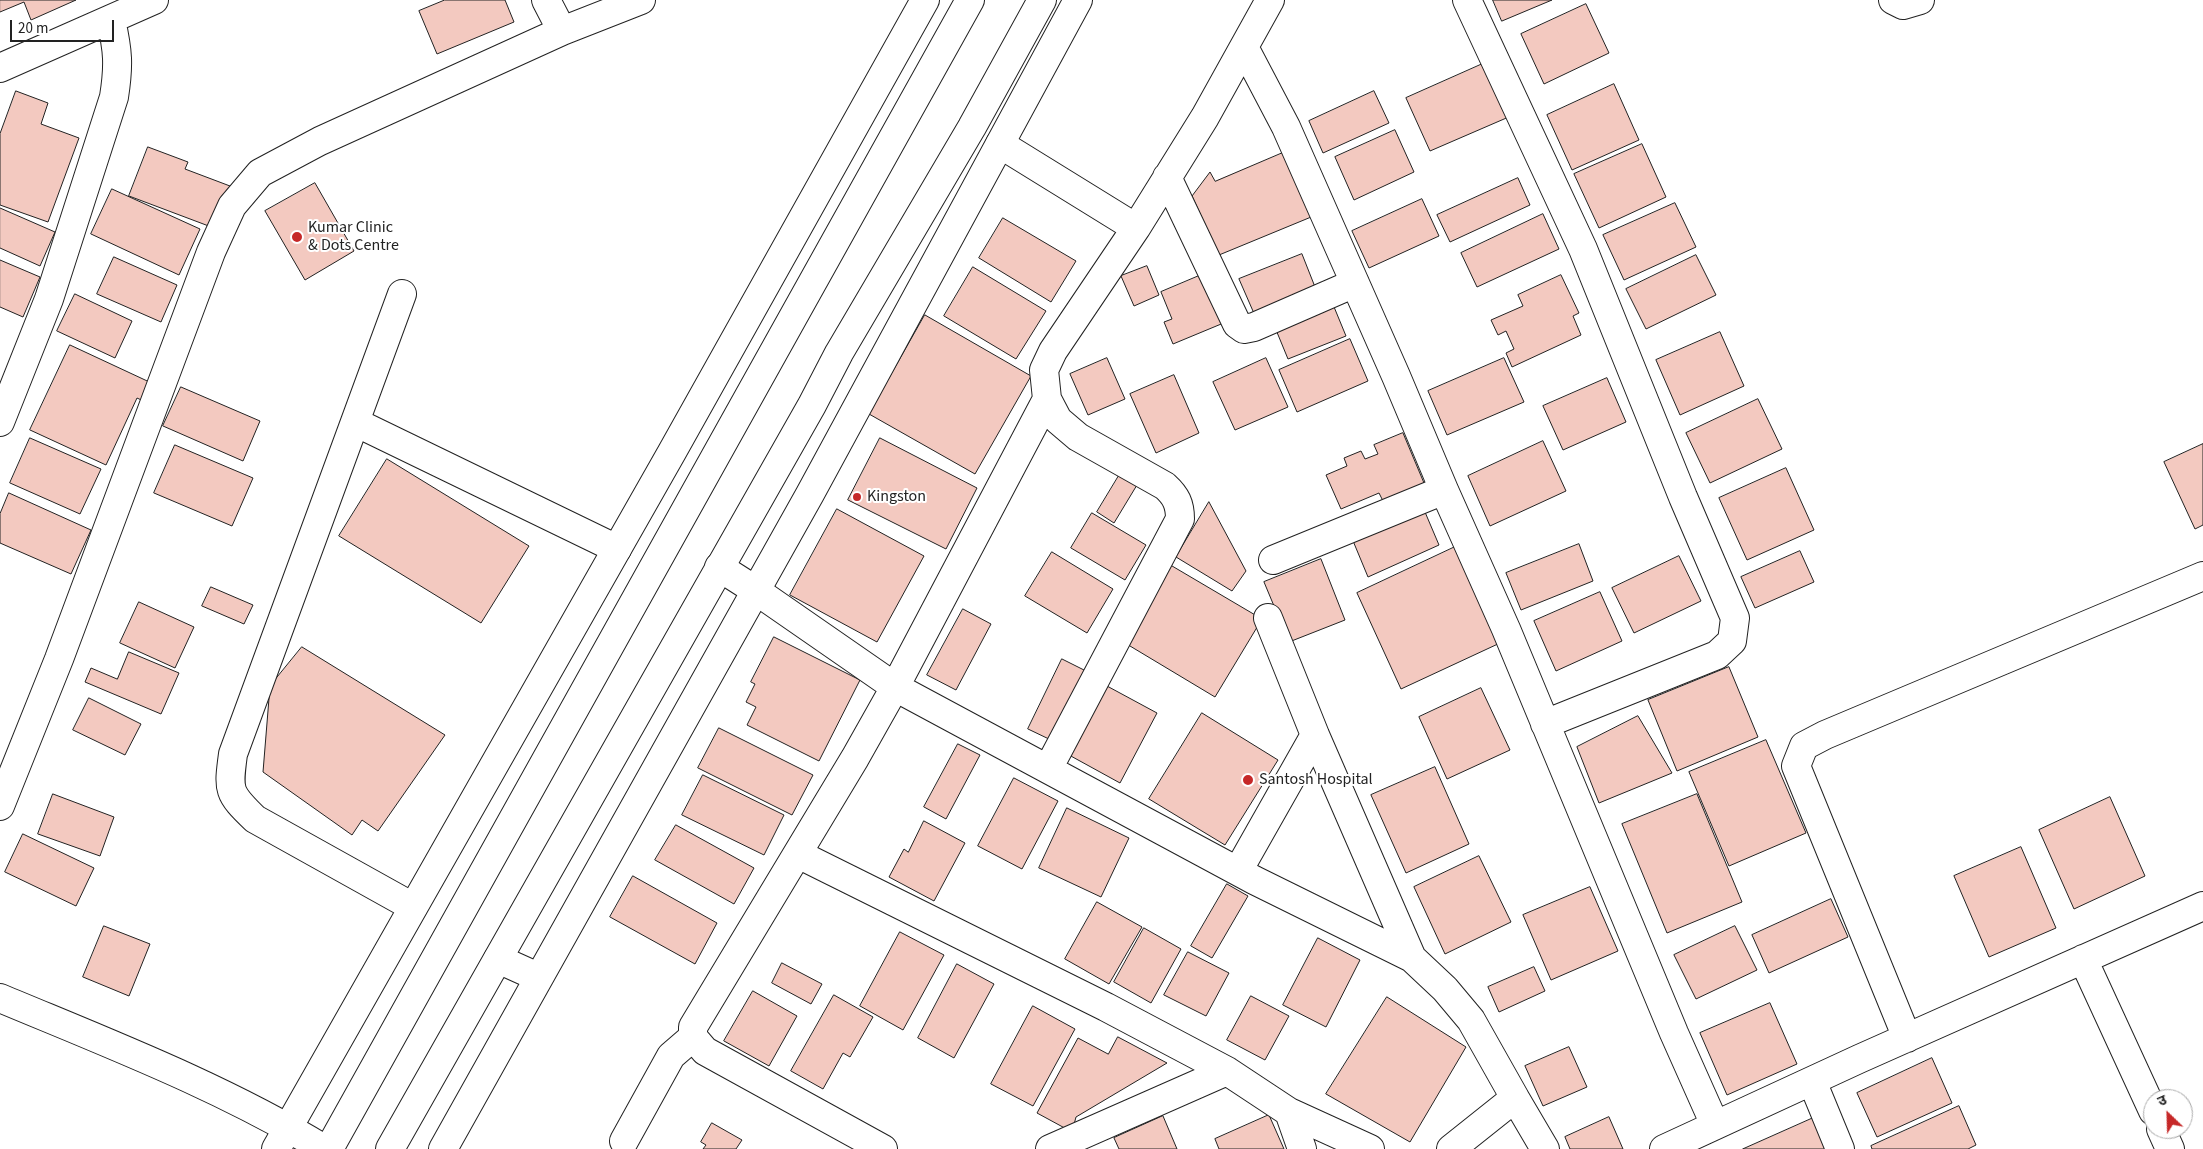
<!DOCTYPE html>
<html>
<head>
<meta charset="utf-8">
<style>
  body { margin:0 }
  #map { position:relative; width:2203px; height:1149px; overflow:hidden; background:#fff; font-family:"Source Sans 3","Noto Sans Devanagari",sans-serif }
  canvas { display:block }
  .north { position:absolute; left:2143px; top:1089px; width:50px; height:50px; box-sizing:border-box; background:#fff; border:1px solid #a7a7a7; border-radius:50%; rotate:336deg; font-size:14px; font-weight:700; line-height:20px; text-align:center; color:#222 }
  .north::after { content:''; display:block; margin:auto; width:18px; height:22px; background:#c62828; clip-path:polygon(50% 0,100% 100%,50% 72%,0 100%) }
  .scale { position:absolute; left:10px; top:20px; width:104px; height:22px; box-sizing:border-box; border:2px solid #222; border-top:0; padding-left:6px; font-size:15px; line-height:18px; white-space:nowrap; color:#222; -webkit-text-stroke:4px #fff; paint-order:stroke }
</style>
</head>
<body>
<div id="map">
<canvas width="2203" height="1149"></canvas>
<div class="north">उ</div>
<div class="scale">20 m</div>
</div>
<script>
const context = document.querySelector('canvas').getContext('2d');
context.lineJoin = 'round';
function fill(path, color) { context.fillStyle = color; context.fill(path, 'evenodd'); }
function trace(path, color, width, dash) { context.strokeStyle = color; context.lineWidth = width; context.lineCap = dash ? 'butt' : 'round'; context.setLineDash(dash || []); context.stroke(path); }
function write(font, color, halo, rows, align = 'center') {
  context.font = font + ' "Source Sans 3",sans-serif'; context.lineWidth = 4; context.setLineDash([]); context.textBaseline = 'middle'; context.strokeStyle = halo; context.fillStyle = color; for (const [text, x, y, turn = 0] of rows) {
    context.save(); context.translate(x, y); context.rotate((+turn || 0) * Math.PI / 180); context.textAlign = isNaN(turn) ? turn : align; if (halo) context.strokeText(text, 0, 0); context.fillText(text, 0, 0); context.restore();
  }
}
const building = new Path2D(`
  M 0,0 L 76,0 L 31,20 L 24,2 L 0,12 Z
  M 445,0 L 505,0 L 514,22 L 437,54 L 419,11 Z
  M 1493,0 L 1552,0 L 1502,21 Z
  M 1586,4 L 1609,53 L 1544,84 L 1521,34 Z
  M 1487,62 L 1511,116 L 1430,151 L 1406,98 Z
  M 1614,84 L 1639,140 L 1572,170 L 1547,115 Z
  M 16,91 L 48,103 L 41,124 L 79,138 L 48,222 L 0,205 L 0,134 Z
  M 1374,91 L 1389,123 L 1323,153 L 1309,121 Z
  M 1395,130 L 1414,172 L 1354,200 L 1335,157 Z
  M 1642,144 L 1666,197 L 1599,228 L 1574,174 Z
  M 148,147 L 188,162 L 185,169 L 230,186 L 214,228 L 129,196 Z
  M 1285,152 L 1316,215 L 1219,255 L 1192,196 L 1210,172 L 1215,181 Z
  M 1518,178 L 1530,205 L 1450,242 L 1437,215 Z
  M 315,183 L 354,251 L 305,280 L 265,211 Z
  M 112,189 L 200,229 L 179,275 L 91,234 Z
  M 1422,199 L 1439,236 L 1369,268 L 1352,231 Z
  M 1675,203 L 1696,247 L 1624,280 L 1603,235 Z
  M 0,208 L 55,232 L 40,266 L 0,248 Z
  M 1543,214 L 1559,249 L 1477,287 L 1461,253 Z
  M 1003,218 L 1076,261 L 1051,302 L 979,258 Z
  M 1302,254 L 1317,292 L 1256,318 L 1239,279 Z
  M 1696,255 L 1716,295 L 1646,329 L 1626,289 Z
  M 114,257 L 177,285 L 161,322 L 97,294 Z
  M 0,260 L 40,277 L 23,317 L 0,307 Z
  M 1147,266 L 1159,295 L 1134,306 L 1121,276 Z
  M 973,267 L 1046,311 L 1016,359 L 944,316 Z
  M 1206,273 L 1226,322 L 1173,344 L 1164,322 L 1172,319 L 1161,292 Z
  M 1561,275 L 1579,313 L 1573,316 L 1581,335 L 1512,367 L 1506,353 L 1514,349 L 1506,331 L 1498,335 L 1491,320 L 1523,306 L 1518,295 Z
  M 75,294 L 132,321 L 115,358 L 57,331 Z
  M 1332,302 L 1346,336 L 1288,359 L 1274,325 Z
  M 925,315 L 1031,376 L 975,474 L 869,414 Z
  M 1720,332 L 1744,386 L 1680,415 L 1656,360 Z
  M 1350,339 L 1368,381 L 1297,412 L 1279,370 Z
  M 70,345 L 158,386 L 150,404 L 137,398 L 106,465 L 30,430 Z
  M 1107,358 L 1125,399 L 1088,415 L 1070,374 Z
  M 1266,358 L 1288,407 L 1235,430 L 1213,382 Z
  M 1504,358 L 1524,402 L 1447,435 L 1428,391 Z
  M 1174,375 L 1199,433 L 1156,453 L 1130,394 Z
  M 1607,378 L 1626,422 L 1563,450 L 1543,406 Z
  M 181,387 L 260,421 L 243,461 L 163,426 Z
  M 1758,399 L 1782,449 L 1710,483 L 1686,433 Z
  M 1403,433 L 1424,483 L 1383,501 L 1379,493 L 1341,509 L 1326,475 L 1347,466 L 1344,458 L 1361,451 L 1365,459 L 1378,454 L 1374,445 Z
  M 30,438 L 101,469 L 80,514 L 10,483 Z
  M 880,438 L 977,488 L 946,549 L 848,500 Z
  M 1543,441 L 1566,491 L 1490,526 L 1468,476 Z
  M 2203,444 L 2203,525 L 2195,529 L 2164,462 Z
  M 175,445 L 253,478 L 232,526 L 154,493 Z
  M 387,459 L 529,546 L 481,623 L 339,536 Z
  M 1786,468 L 1814,530 L 1747,560 L 1719,498 Z
  M 1123,469 L 1140,480 L 1114,523 L 1097,512 Z
  M 9,493 L 91,530 L 71,574 L 0,543 L 0,514 Z
  M 1209,502 L 1246,571 L 1232,591 L 1176,557 Z
  M 1422,505 L 1439,545 L 1368,577 L 1351,536 Z
  M 837,509 L 924,556 L 877,642 L 790,595 Z
  M 1092,513 L 1146,545 L 1125,580 L 1071,548 Z
  M 1579,544 L 1593,581 L 1521,610 L 1506,573 Z
  M 1455,547 L 1500,643 L 1401,689 L 1357,593 Z
  M 1800,551 L 1814,582 L 1755,608 L 1741,577 Z
  M 1052,552 L 1113,589 L 1087,633 L 1025,596 Z
  M 1679,556 L 1701,601 L 1634,633 L 1612,588 Z
  M 1321,559 L 1345,620 L 1289,642 L 1264,582 Z
  M 1167,563 L 1262,619 L 1215,697 L 1120,640 Z
  M 211,587 L 253,605 L 244,624 L 202,606 Z
  M 1600,592 L 1622,641 L 1556,671 L 1534,621 Z
  M 139,602 L 194,627 L 175,668 L 120,643 Z
  M 963,609 L 991,624 L 956,690 L 927,675 Z
  M 774,637 L 860,680 L 819,761 L 747,725 L 756,707 L 746,702 L 755,684 L 751,682 Z
  M 302,647 L 445,735 L 378,831 L 362,820 L 352,835 L 263,772 L 270,686 Z
  M 129,652 L 179,673 L 161,714 L 85,682 L 91,668 L 117,679 Z
  M 1062,659 L 1086,671 L 1051,740 L 1028,729 Z
  M 1729,667 L 1758,737 L 1677,771 L 1648,700 Z
  M 1107,686 L 1157,713 L 1120,783 L 1069,755 Z
  M 1481,688 L 1510,750 L 1447,779 L 1419,717 Z
  M 89,698 L 141,724 L 125,755 L 73,730 Z
  M 1202,713 L 1278,760 L 1225,845 L 1149,799 Z
  M 1638,716 L 1672,773 L 1599,803 L 1577,747 Z
  M 719,728 L 813,775 L 792,815 L 698,768 Z
  M 1766,740 L 1806,833 L 1729,866 L 1689,772 Z
  M 958,744 L 980,755 L 946,819 L 924,807 Z
  M 1435,767 L 1469,844 L 1406,873 L 1371,795 Z
  M 703,775 L 784,815 L 764,855 L 682,815 Z
  M 1014,778 L 1058,801 L 1022,869 L 978,846 Z
  M 53,794 L 114,817 L 100,856 L 38,834 Z
  M 1697,794 L 1742,902 L 1667,933 L 1622,824 Z
  M 2110,797 L 2145,876 L 2074,909 L 2039,830 Z
  M 1067,808 L 1129,838 L 1101,897 L 1039,868 Z
  M 924,821 L 965,843 L 934,901 L 889,877 L 904,849 L 908,852 Z
  M 676,825 L 754,868 L 734,904 L 655,860 Z
  M 23,834 L 94,868 L 76,906 L 5,872 Z
  M 2021,847 L 2056,928 L 1989,957 L 1954,876 Z
  M 1479,856 L 1511,922 L 1445,954 L 1414,887 Z
  M 633,876 L 717,923 L 695,964 L 610,917 Z
  M 1227,884 L 1248,896 L 1212,958 L 1191,946 Z
  M 1590,887 L 1618,951 L 1551,980 L 1523,915 Z
  M 1831,899 L 1848,937 L 1769,973 L 1752,935 Z
  M 1097,902 L 1142,927 L 1109,984 L 1065,959 Z
  M 104,926 L 150,944 L 129,996 L 83,977 Z
  M 1735,926 L 1757,970 L 1696,999 L 1674,955 Z
  M 1144,928 L 1181,949 L 1151,1003 L 1114,982 Z
  M 900,932 L 944,955 L 903,1030 L 860,1006 Z
  M 1318,938 L 1360,960 L 1326,1027 L 1283,1005 Z
  M 1188,952 L 1229,973 L 1206,1016 L 1164,995 Z
  M 782,963 L 822,984 L 811,1004 L 772,983 Z
  M 957,964 L 994,984 L 954,1058 L 918,1038 Z
  M 1534,967 L 1545,991 L 1499,1012 L 1488,987 Z
  M 753,991 L 797,1016 L 769,1066 L 724,1041 Z
  M 834,995 L 873,1017 L 850,1057 L 843,1053 L 823,1089 L 791,1071 Z
  M 1251,996 L 1289,1016 L 1265,1060 L 1227,1040 Z
  M 1387,997 L 1466,1047 L 1410,1142 L 1326,1094 Z
  M 1770,1003 L 1797,1064 L 1727,1095 L 1700,1033 Z
  M 1033,1006 L 1075,1029 L 1033,1106 L 991,1084 Z
  M 1118,1037 L 1167,1063 L 1076,1117 L 1072,1132 L 1037,1113 L 1078,1038 L 1108,1054 Z
  M 1569,1047 L 1587,1087 L 1543,1106 L 1525,1066 Z
  M 1932,1058 L 1952,1103 L 1877,1137 L 1857,1093 Z
  M 1959,1106 L 1976,1145 L 1968,1149 L 1872,1149 L 1871,1146 Z
  M 1269,1115 L 1284,1149 L 1219,1149 L 1215,1139 Z
  M 1820,1115 L 1835,1149 L 1743,1149 Z
  M 1163,1116 L 1177,1149 L 1119,1149 L 1114,1138 Z
  M 1609,1117 L 1623,1149 L 1570,1149 L 1565,1137 Z
  M 712,1123 L 742,1140 L 736,1149 L 703,1149 L 706,1145 L 701,1142 Z`);
fill(building, '#f3c9c0');
trace(building, '#222', 1);
const minor = new Path2D(`
  M 546,0 L 562,31
  M 1467,0 L 1583,249 L 1683,497 L 1735,618 L 1732,641 L 1717,655 L 1545,724
  M 1893,0 L 1903,5 L 1920,0
  M 1244,47 L 1286,127 L 1396,376 L 1444,490 L 1506,629 L 1674,1033 L 1715,1125
  M 0,68 L 154,0
  M 1000,144 L 1136,228
  M 1167,177 L 1237,324 L 1244,329 L 1254,327 L 1355,283
  M 402,294 L 233,754 C 228,791 228,793 255,819 L 413,907
  M 0,422 L 49,299 L 114,97 C 119,65 118,51 111,20
  M 355,422 L 617,549
  M 1273,560 L 1444,490
  M 719,567 L 755,590 L 895,687 L 1254,880 L 1412,958 L 1445,989 L 1471,1020 L 1515,1098 L 1451,1149
  M 1268,618 L 1315,735 L 1412,958
  M 1048,769 L 1180,519 C 1180,504 1176,496 1165,486 L 1078,437 L 1058,420 L 1047,399 L 1044,370 L 1053,351 L 1136,228 L 1205,117 L 1270,0
  M 0,806 L 59,659 L 211,252 L 232,206 L 260,173 L 320,141 L 562,31 L 641,0
  M 798,854 L 1106,1007 L 1227,1071 L 1289,1112 L 1370,1149
  M 1238,871 L 1315,735
  M 2083,959 L 2153,1111
  M 0,998 C 110,1044 222,1087 324,1149
  M 1907,1038 L 1796,766 L 1804,746 L 1825,735 L 2203,576
  M 1812,1081 L 1840,1149
  M 1515,1098 L 1545,1149
  M 1289,1112 L 1302,1149
  M 2161,1129 L 2170,1149
  M 624,1141 L 671,1056 L 693,1037
  M 883,1149 L 705,1051 L 693,1037 L 693,1027 L 855,758 L 895,687 L 1047,399
  M 1050,1149 L 1227,1071
  M 1664,1149 L 1859,1059 L 2203,906`);
const tertiary = new Path2D(`
  M 498,959 L 538,977
  M 276,1149 L 672,452 L 925,0
  M 443,1149 L 810,494 L 1078,0`);
const trunk = new Path2D(`
  M 329,1149 L 970,0
  M 390,1149 L 812,405 L 839,353 L 972,127 L 1042,0`);
trace(minor, '#222', 30);
trace(tertiary, '#222', 30);
trace(trunk, '#222', 30);
trace(minor, '#fff', 28);
trace(tertiary, '#fff', 28);
trace(trunk, '#fff', 28);
for (const [x, y, r, color] of [
  [297,237,6,"#c62828"],
  [857,497,5,"#c62828"],
  [1248,780,6,"#c62828"]
]) { const dot = new Path2D(); dot.arc(x, y, r, 0, 2 * Math.PI); context.fillStyle = color; context.fill(dot); trace(dot, '#fff', 2); }
write('16px', '#222', '#fff', [
  ["Kumar Clinic",308,228],
  ["& Dots Centre",308,246],
  ["Kingston",867,497],
  ["Santosh Hospital",1259,780]
], 'left');
</script>
</body>
</html>
